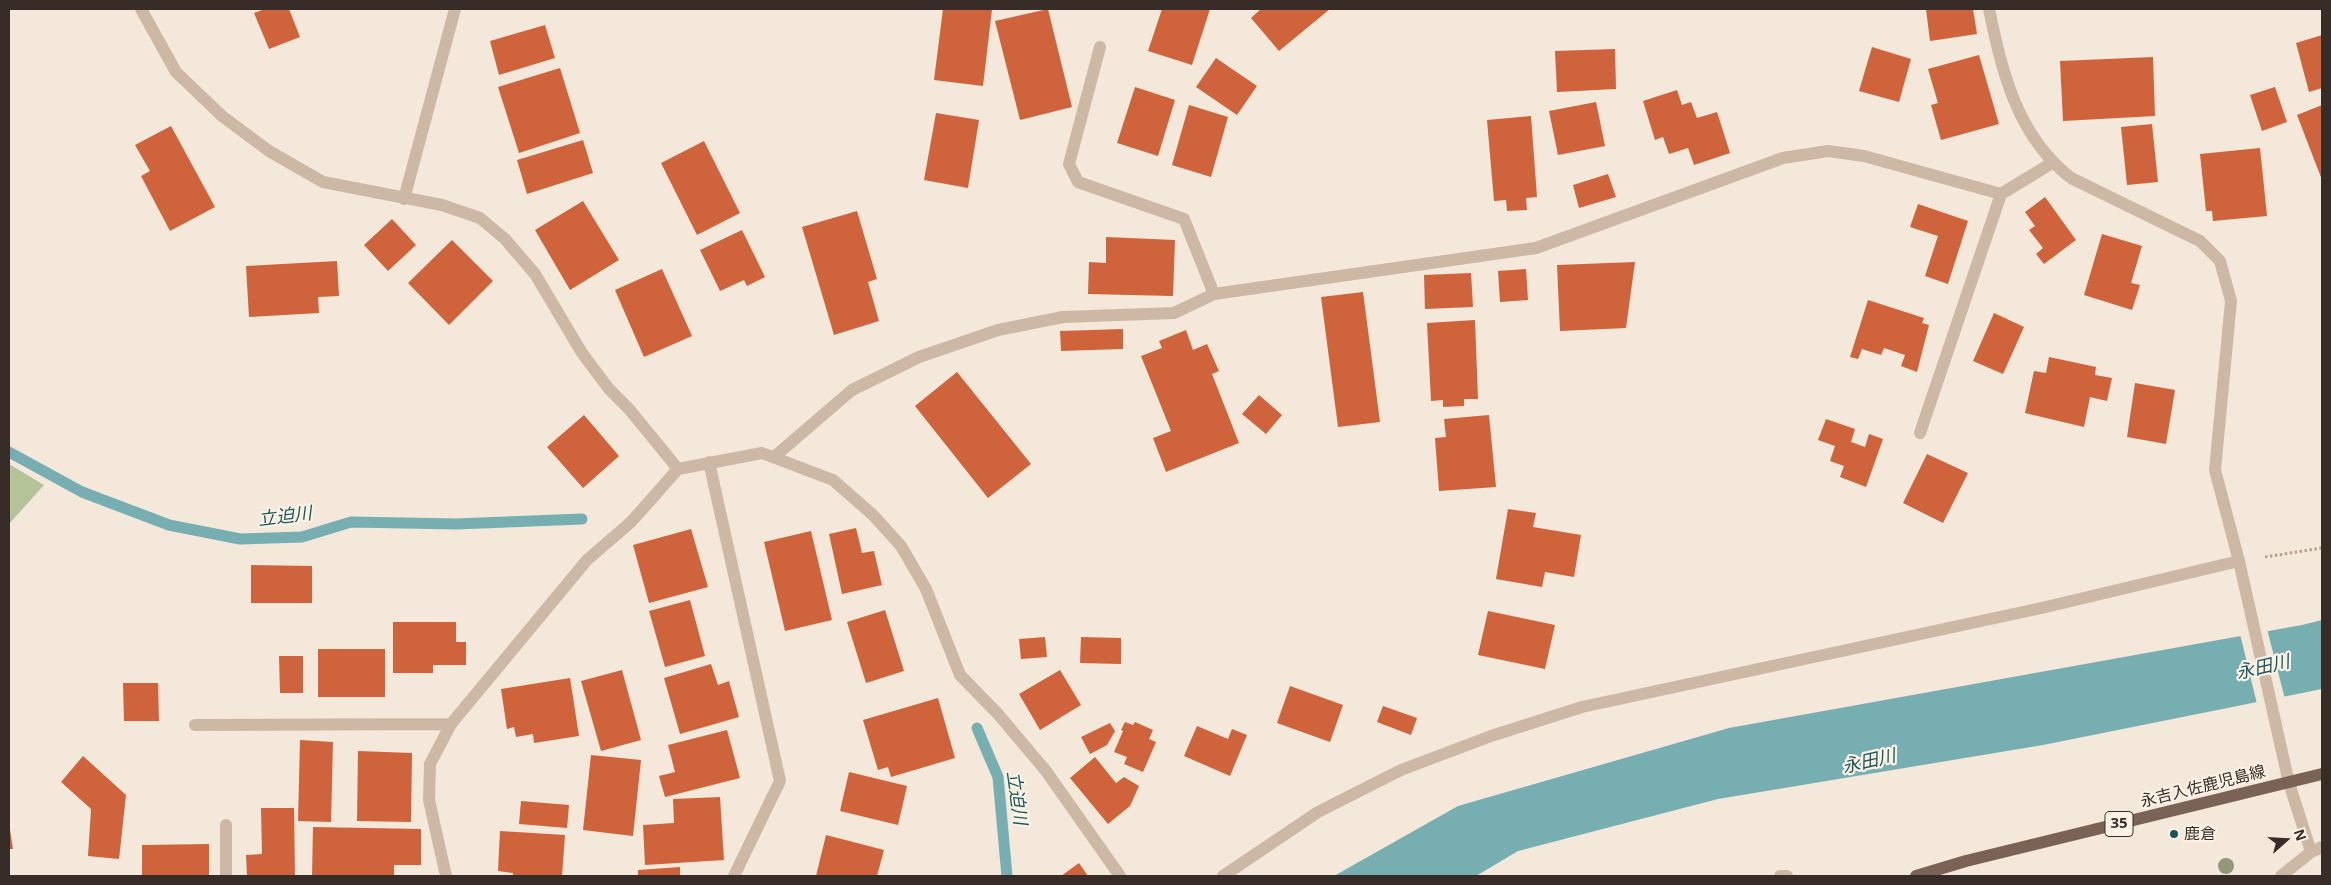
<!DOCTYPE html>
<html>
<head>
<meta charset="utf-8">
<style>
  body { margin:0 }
  #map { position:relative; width:2331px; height:885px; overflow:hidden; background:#f3e8d9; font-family:"Open Sans",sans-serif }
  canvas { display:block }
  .frame { position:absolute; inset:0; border:10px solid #372c27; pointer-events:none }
  .north { position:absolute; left:2261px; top:815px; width:50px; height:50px; -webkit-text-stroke:4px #fbf2e6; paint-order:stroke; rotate:71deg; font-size:14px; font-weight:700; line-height:20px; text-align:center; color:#372c27 }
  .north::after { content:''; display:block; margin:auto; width:18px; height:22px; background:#372c27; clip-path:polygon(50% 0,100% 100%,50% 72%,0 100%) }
</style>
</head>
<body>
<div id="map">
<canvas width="2331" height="885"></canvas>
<div class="frame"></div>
<div class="north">N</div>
</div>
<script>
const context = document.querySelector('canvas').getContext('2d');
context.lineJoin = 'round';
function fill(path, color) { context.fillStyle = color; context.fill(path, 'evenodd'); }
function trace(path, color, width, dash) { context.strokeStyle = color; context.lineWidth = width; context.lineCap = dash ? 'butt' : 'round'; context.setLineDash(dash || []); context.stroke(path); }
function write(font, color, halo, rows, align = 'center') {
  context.font = font + ' "Open Sans","Noto Sans JP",sans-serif'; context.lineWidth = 4.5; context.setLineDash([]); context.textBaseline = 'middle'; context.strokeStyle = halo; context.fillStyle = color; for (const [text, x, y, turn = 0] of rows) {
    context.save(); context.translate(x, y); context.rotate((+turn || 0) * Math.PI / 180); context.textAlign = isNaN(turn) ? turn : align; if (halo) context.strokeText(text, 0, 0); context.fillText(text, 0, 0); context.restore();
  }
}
fill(new Path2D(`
  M 9,464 L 44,485 L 9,524 Z`), '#b4c398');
fill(new Path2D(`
  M 2322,620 L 2322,689 L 2043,745 L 1718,799 L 1518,851 L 1476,876 L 1334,876 L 1458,806 L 1729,728 L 2302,625 Z`), '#76aeb2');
fill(new Path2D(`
  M 2267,629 L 2285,699 L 2257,704 L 2240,634 Z`), '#f3e8d9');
trace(new Path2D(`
  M 9,452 L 82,492 L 169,525 L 240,539 L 302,537 L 351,522 L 456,524 L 582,519
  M 977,728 L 998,777 L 1007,876`), '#76aeb2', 11);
fill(new Path2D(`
  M 265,9 L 289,9 L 300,37 L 269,49 L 254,13 Z
  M 943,9 L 992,9 L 983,86 L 934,80 Z
  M 1048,9 L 1072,107 L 1020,120 L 995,21 Z
  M 1162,9 L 1210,9 L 1192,65 L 1148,51 Z
  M 1261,9 L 1330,9 L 1279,51 L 1251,18 Z
  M 1926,9 L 1973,9 L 1977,34 L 1930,41 Z
  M 545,25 L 555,58 L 499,75 L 490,41 Z
  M 2322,35 L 2322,88 L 2309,92 L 2296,43 Z
  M 1872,47 L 1911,59 L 1899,102 L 1859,91 Z
  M 1615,49 L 1616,89 L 1557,92 L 1555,51 Z
  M 1979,55 L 1999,124 L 1941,140 L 1931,105 L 1938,103 L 1928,69 Z
  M 2153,57 L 2155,116 L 2063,121 L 2060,61 Z
  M 1216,58 L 1257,86 L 1237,115 L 1196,87 Z
  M 560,68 L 580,133 L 519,153 L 498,87 Z
  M 1135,87 L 1175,100 L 1158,156 L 1117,143 Z
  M 2275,87 L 2287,122 L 2262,131 L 2250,95 Z
  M 1677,90 L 1682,105 L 1691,102 L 1697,118 L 1717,112 L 1730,153 L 1694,165 L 1688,148 L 1669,154 L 1663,137 L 1655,140 L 1643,101 Z
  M 1596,102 L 1605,146 L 1558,155 L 1549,111 Z
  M 1189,105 L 1228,117 L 1211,177 L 1172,165 Z
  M 2322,105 L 2322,180 L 2297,115 Z
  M 936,113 L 979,120 L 968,188 L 924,180 Z
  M 1531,116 L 1537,197 L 1526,198 L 1527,210 L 1507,211 L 1506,200 L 1494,201 L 1487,120 Z
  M 2152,124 L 2158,182 L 2127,185 L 2121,127 Z
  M 171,126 L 215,207 L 170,231 L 141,176 L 150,171 L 135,145 Z
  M 583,140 L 593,173 L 527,194 L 517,160 Z
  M 704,141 L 740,213 L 697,235 L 661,163 Z
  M 2260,148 L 2267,216 L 2213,221 L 2212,211 L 2206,211 L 2200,154 Z
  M 1608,174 L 1616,197 L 1579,208 L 1573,185 Z
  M 2045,197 L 2076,240 L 2044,264 L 2036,254 L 2043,248 L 2029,230 L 2035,226 L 2025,212 Z
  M 583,201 L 619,260 L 570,290 L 535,230 Z
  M 1918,204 L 1968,221 L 1948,284 L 1925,276 L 1938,236 L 1910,227 Z
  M 857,211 L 877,279 L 868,282 L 879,321 L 834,335 L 802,227 Z
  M 392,219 L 416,245 L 388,271 L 364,245 Z
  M 742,230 L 765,277 L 747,286 L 744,280 L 720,291 L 700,250 Z
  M 2102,234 L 2142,246 L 2131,283 L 2140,285 L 2132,310 L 2084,295 Z
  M 1106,237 L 1175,240 L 1173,296 L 1088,294 L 1089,262 L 1106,263 Z
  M 452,240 L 493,281 L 449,325 L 408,283 Z
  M 337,261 L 339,296 L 318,297 L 319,313 L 249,317 L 246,266 Z
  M 1635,262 L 1626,328 L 1560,331 L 1557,265 Z
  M 662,269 L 692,336 L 644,357 L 615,290 Z
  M 1526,269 L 1528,300 L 1500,302 L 1498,271 Z
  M 1471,273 L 1473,307 L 1425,309 L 1424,275 Z
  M 1363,292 L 1380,422 L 1338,427 L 1321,297 Z
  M 1868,300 L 1924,318 L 1922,323 L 1929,325 L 1917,372 L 1901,366 L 1905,355 L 1884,348 L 1881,355 L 1862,349 L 1858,359 L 1850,357 Z
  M 1994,313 L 2024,327 L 2003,374 L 1973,361 Z
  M 1475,320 L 1478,399 L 1464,399 L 1464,406 L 1443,407 L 1443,400 L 1431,401 L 1427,323 Z
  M 1123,329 L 1123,349 L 1061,351 L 1060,331 Z
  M 1186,330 L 1193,350 L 1207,344 L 1219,371 L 1212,374 L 1239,443 L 1166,472 L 1153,438 L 1171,431 L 1141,356 L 1162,348 L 1159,341 Z
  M 2049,357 L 2096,367 L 2095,375 L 2112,378 L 2107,401 L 2090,397 L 2084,427 L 2025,413 L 2034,371 L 2046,373 Z
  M 957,372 L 1031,464 L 988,498 L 915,406 Z
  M 2135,383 L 2175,390 L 2166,444 L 2127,437 Z
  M 1259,395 L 1282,415 L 1266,434 L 1242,414 Z
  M 584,415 L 619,456 L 583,488 L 547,447 Z
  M 1489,415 L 1496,487 L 1439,491 L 1435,438 L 1446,437 L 1444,419 Z
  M 1826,419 L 1855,429 L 1851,442 L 1865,447 L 1869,434 L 1883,439 L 1866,487 L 1840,477 L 1844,466 L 1830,461 L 1835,446 L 1818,440 Z
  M 1927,454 L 1968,473 L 1943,523 L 1903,503 Z
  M 1508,509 L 1536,513 L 1533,527 L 1581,535 L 1574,577 L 1545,572 L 1542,587 L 1496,579 Z
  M 856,528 L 862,553 L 874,551 L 882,585 L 842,594 L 829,534 Z
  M 691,529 L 708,587 L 649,603 L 633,545 Z
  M 811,531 L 832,620 L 785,631 L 764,542 Z
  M 251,565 L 312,566 L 312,603 L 251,603 Z
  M 690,600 L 705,656 L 665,667 L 649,611 Z
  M 885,610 L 904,671 L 866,683 L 847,622 Z
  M 1488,611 L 1555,625 L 1545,669 L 1478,655 Z
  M 393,622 L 456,622 L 456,642 L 466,642 L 466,665 L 433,665 L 433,673 L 393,673 Z
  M 1045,637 L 1047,657 L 1021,659 L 1019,639 Z
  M 1081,637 L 1121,638 L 1121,664 L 1080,663 Z
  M 318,649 L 385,649 L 385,697 L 318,697 Z
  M 279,656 L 303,656 L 303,693 L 280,693 Z
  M 711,664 L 718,685 L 729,681 L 739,717 L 680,734 L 664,678 Z
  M 622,670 L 641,740 L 601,751 L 581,681 Z
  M 1060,670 L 1081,705 L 1040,730 L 1019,694 Z
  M 570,678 L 579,736 L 534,743 L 533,734 L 516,737 L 514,727 L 507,729 L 501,689 Z
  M 123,683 L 158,683 L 159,721 L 124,721 Z
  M 1290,686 L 1343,705 L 1330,742 L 1277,723 Z
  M 938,698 L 955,758 L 891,777 L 888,767 L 878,770 L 863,720 Z
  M 1383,706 L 1417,718 L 1411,735 L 1377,722 Z
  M 1125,722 L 1133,725 L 1135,722 L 1153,730 L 1149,739 L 1156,742 L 1143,772 L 1124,764 L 1127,757 L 1114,752 L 1123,731 L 1121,730 Z
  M 1110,723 L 1115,731 L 1107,745 L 1090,754 L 1081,737 Z
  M 1197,726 L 1228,739 L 1232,729 L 1247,735 L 1230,776 L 1184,756 Z
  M 727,730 L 740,778 L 665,797 L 659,776 L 675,772 L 668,745 Z
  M 300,740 L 333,742 L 331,822 L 298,821 Z
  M 358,751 L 412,753 L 411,822 L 357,821 Z
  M 591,755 L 641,760 L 633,836 L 583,830 Z
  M 83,756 L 126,795 L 119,859 L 88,856 L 91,809 L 61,782 Z
  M 1095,757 L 1116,783 L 1124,777 L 1139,786 L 1130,806 L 1108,824 L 1070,778 Z
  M 849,772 L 907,786 L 898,825 L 840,811 Z
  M 720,797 L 724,860 L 645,865 L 643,825 L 674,823 L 673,799 Z
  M 521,801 L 569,805 L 567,828 L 519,824 Z
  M 261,808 L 294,808 L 295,876 L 247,876 L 246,855 L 262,854 Z
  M 9,823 L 13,849 L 9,849 Z
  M 313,827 L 421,829 L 421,865 L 394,865 L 394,876 L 312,876 Z
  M 500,831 L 565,835 L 562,876 L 513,876 L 513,873 L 498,871 Z
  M 826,835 L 884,850 L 877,876 L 816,876 Z
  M 209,844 L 209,876 L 142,876 L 142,845 Z
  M 1079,863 L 1088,876 L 1061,876 Z
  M 680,867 L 680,876 L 638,876 L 638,870 Z`), '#cf633c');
trace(new Path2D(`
  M 2265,557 L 2322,548`), '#b8a28f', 3, [2.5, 2.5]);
trace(new Path2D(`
  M 141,9 L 176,72 L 222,116 L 269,151 L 323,182 L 442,205 L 480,218 L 505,239 L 535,274 L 582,353 L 609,389 L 629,409 L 678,469
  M 1989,9 C 2002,72 2017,136 2071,178 L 2200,241 L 2220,261 L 2231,301 L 2215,470 L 2239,561 L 2289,783 L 2311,852
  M 1100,47 L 1069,164 L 1078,182 L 1184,219 L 1214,294
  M 404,199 L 455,9
  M 1920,433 L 2001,194 L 2052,163
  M 774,457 L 852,390 L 919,357 L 998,330 L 1063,317 L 1174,313 L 1214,294 L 1536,248 L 1783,158 L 1828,151 L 1864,156 L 2001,194
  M 709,462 L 780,781 L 734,876
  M 195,725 L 451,724
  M 226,825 L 226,876
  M 446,876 L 429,800 L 430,764 L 451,724 L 587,560 L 631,522 L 678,469 L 762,453 L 833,480 L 873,515 L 901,546 L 926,589 L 960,675 L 998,714 L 1046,771 L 1120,876
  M 1223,876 L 1318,812 L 1401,770 L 1491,736 L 1582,707 L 2046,607 L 2239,561
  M 1780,876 L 1787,876
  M 2281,876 L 2311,852 L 2322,847`), '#ccb8a5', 12);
trace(new Path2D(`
  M 1916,876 L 1966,861 L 2322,774`), '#7a6356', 12);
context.fillStyle = '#939878';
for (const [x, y] of [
  [2226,866]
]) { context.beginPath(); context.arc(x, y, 8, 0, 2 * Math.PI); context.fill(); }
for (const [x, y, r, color] of [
  [2174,834,5,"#19565c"]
]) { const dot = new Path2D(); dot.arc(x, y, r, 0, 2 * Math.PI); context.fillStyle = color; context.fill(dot); trace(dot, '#fbf2e6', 2); }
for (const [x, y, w] of [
  [2119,824,28]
]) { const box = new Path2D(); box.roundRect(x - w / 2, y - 12.5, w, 25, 4); context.fillStyle = '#fbf2e6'; context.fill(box); trace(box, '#372c27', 1); }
write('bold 15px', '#372c27', null, [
  ["35",2119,824]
]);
write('16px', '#372c27', '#fbf2e6', [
  ["永吉入佐鹿児島線",2203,787,-14]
]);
write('16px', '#372c27', '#fbf2e6', [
  ["鹿倉",2184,834]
], 'left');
write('italic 18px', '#19565c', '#fbf2e6', [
  ["立迫川",285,517,-7],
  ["永田川",2263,668,-13],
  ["永田川",1869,762,-13],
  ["立迫川",1016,798,82]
]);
</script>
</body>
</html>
